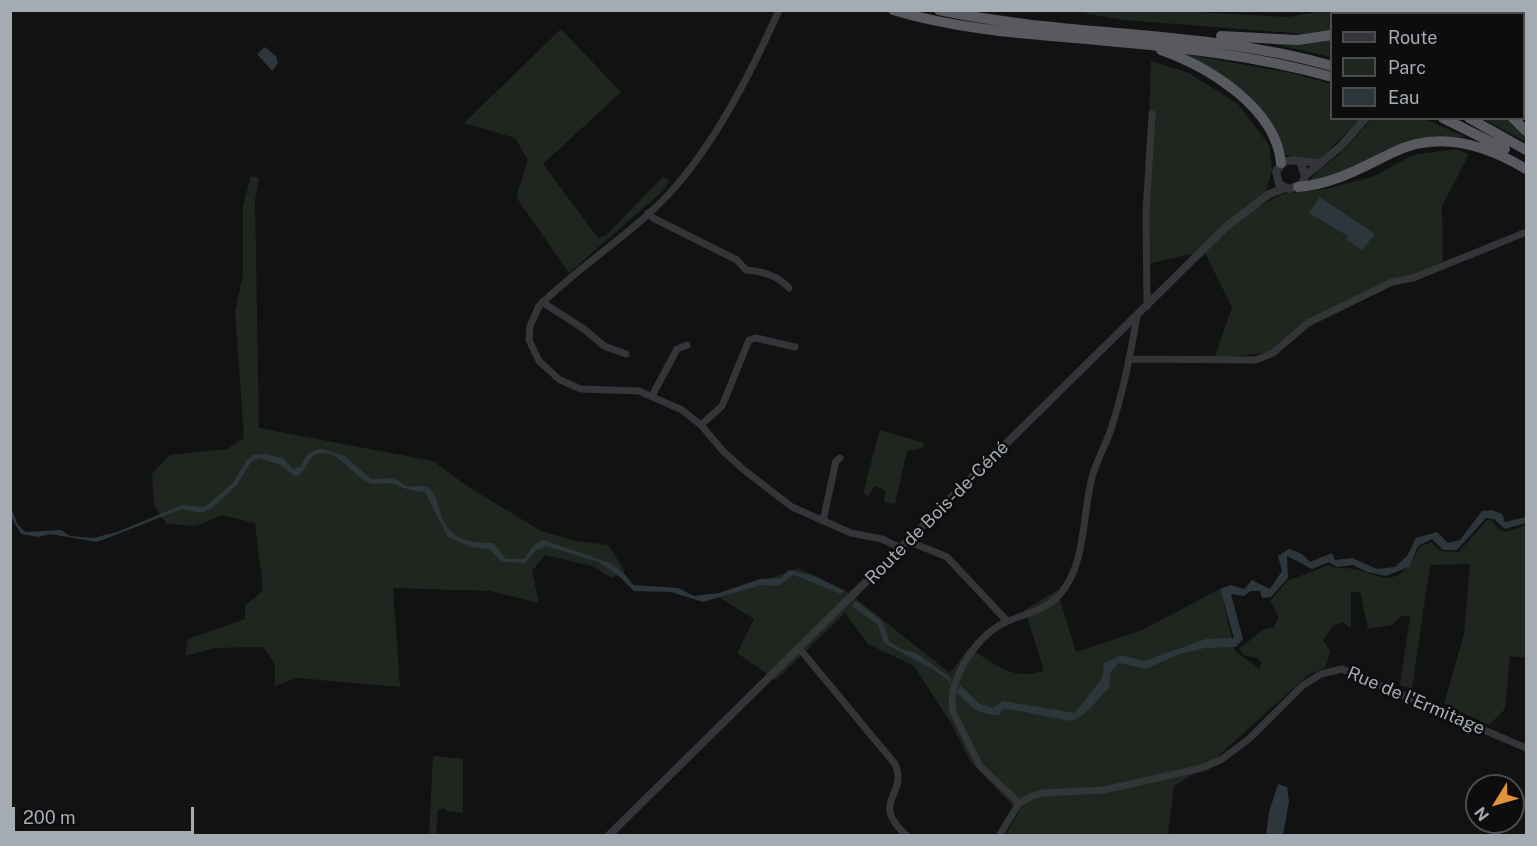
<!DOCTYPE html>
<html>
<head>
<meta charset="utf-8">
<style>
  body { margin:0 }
  #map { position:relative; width:1537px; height:846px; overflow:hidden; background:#121213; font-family:"Public Sans",sans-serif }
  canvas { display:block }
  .frame { position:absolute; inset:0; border:12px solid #a5abb3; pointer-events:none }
  .legend { position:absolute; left:1330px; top:12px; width:195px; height:108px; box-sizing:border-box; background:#0d0d0e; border:2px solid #4a4c50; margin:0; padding:8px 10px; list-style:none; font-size:18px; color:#a5abb3 }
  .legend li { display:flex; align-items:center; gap:12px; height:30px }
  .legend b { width:30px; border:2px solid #4a4c50 }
  .north { position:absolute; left:1465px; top:774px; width:60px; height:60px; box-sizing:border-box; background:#0d0d0e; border:2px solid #4a4c50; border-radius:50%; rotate:233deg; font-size:16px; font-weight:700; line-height:24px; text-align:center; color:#a5abb3 }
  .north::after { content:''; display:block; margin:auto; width:21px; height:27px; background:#e2923b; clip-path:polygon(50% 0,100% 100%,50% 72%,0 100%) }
  .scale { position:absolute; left:12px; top:807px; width:182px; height:27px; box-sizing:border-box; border:3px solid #a5abb3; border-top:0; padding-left:8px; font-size:18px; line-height:21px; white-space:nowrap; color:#a5abb3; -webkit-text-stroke:4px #0d0d0e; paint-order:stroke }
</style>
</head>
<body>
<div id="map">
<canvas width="1537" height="846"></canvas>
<div class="frame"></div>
<ul class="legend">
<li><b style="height:8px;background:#333538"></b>Route</li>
<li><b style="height:16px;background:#1f261f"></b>Parc</li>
<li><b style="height:16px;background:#2c363b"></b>Eau</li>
</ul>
<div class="north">N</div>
<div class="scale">200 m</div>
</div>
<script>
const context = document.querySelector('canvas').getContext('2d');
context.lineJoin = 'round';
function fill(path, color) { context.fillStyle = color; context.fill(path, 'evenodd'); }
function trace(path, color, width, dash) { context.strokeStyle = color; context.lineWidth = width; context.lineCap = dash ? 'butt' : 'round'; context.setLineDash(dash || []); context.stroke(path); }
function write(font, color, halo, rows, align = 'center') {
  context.font = font + ' "Public Sans",sans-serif'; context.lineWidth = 5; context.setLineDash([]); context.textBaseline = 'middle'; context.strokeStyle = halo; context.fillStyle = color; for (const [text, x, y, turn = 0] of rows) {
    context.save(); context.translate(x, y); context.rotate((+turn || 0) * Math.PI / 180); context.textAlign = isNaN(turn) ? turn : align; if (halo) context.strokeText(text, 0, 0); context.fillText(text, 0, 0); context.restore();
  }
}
fill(new Path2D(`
  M 1156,10 L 1288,17 L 1328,10 L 1421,11 L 1419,14 L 1332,14 L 1331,32 L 1305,34 L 1124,20 L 1073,11 Z
  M 561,29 L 621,92 L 543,164 L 598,238 L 606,235 L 663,177 L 669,180 L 665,189 L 569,273 L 516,197 L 528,160 L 515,138 L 464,123 Z
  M 1331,38 L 1331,57 L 1270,43 Z
  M 1185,54 L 1291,73 L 1331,84 L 1332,118 L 1360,119 L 1319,160 L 1304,161 L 1285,154 L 1276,133 L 1263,114 Z
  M 1151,61 L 1189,73 L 1238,104 L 1269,145 L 1272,170 L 1262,205 L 1282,194 L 1326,189 L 1372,177 L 1413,155 L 1456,149 L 1469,154 L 1442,206 L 1443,266 L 1321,313 L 1269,352 L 1214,359 L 1232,307 L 1204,251 L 1144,265 Z
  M 1372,119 L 1424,119 L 1466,137 L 1429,139 L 1342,174 L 1307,183 L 1317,172 L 1340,154 Z
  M 1483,119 L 1507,119 L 1526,136 L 1526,142 Z
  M 251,176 L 259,178 L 255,200 L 259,428 L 433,461 L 467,486 L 541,531 L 577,541 L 608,545 L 625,571 L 611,578 L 592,566 L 545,555 L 532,571 L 539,603 L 491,591 L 393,588 L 400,687 L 297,678 L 275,686 L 275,664 L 263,647 L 215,648 L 185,656 L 188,639 L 245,619 L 245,606 L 263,590 L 255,523 L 222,515 L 196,526 L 167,524 L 154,506 L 152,474 L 170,455 L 227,449 L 244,438 L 235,311 L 243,274 L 243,206 Z
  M 880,430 L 925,443 L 922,448 L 907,451 L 895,504 L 884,502 L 886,491 L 875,486 L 868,496 L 863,493 Z
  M 1487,520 L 1493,521 L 1497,528 L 1505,532 L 1526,525 L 1526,658 L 1510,656 L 1505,709 L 1489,725 L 1444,704 L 1464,634 L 1470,564 L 1430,565 L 1412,689 L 1400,685 L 1410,616 L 1402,616 L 1392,625 L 1368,629 L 1360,592 L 1351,592 L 1351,628 L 1343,622 L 1333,626 L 1323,640 L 1330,651 L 1326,667 L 1308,675 L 1209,764 L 1174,786 L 1168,835 L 1005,835 L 1019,812 L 970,761 L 952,725 L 914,666 L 868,644 L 845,613 L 776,680 L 737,653 L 754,619 L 719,597 L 798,568 L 845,590 L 950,673 L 969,648 C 996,664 1011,681 1044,671 L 1025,610 L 1057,590 L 1076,652 L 1140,631 L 1220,589 L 1235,651 L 1260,669 L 1261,663 L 1257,658 L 1243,655 L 1239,649 L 1263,630 L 1274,627 L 1279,617 L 1270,601 L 1287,581 L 1329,565 L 1335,568 C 1374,564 1394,603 1419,547 L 1431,542 L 1441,551 L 1459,552 Z
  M 433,756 L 463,759 L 463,813 L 447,811 L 444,808 L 438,810 L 436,835 L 429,836 Z`), '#1f261f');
fill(new Path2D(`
  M 265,47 L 276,56 L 278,63 L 272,71 L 257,54 Z
  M 1320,197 L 1375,234 L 1362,250 L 1347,240 L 1348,236 L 1309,213 Z
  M 323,449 L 345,456 L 371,479 C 381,480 390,476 399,481 C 402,482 403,485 406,486 C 412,488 419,484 425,486 C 449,495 425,545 493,543 L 506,559 L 524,559 L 534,545 L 543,540 L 610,563 L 623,572 L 633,585 L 678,588 L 694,596 L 719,593 L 760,579 L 781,578 L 789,570 L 814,576 L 844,591 L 841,594 L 794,575 L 778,586 L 761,585 L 703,602 L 671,592 L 634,591 L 620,577 L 599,562 L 546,546 L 535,551 L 525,563 L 502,562 L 489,549 L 471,547 L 448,537 L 425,492 C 412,491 406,489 394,484 C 387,482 377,485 370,483 C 352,477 336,443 313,456 L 300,475 L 294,476 L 281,465 L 259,458 L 251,462 L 237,485 L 212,508 L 201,513 L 182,509 L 97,542 L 50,534 L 38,537 L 21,534 L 11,517 L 11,508 L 18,525 L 26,532 L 61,530 L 70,536 L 93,538 L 117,532 L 182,505 L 205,507 L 233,483 L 246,461 L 253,455 L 265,454 L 283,458 L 293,469 L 300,467 C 306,456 309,450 323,449 Z
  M 1492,510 L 1502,514 L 1505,522 L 1526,517 L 1526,523 L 1505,529 L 1494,519 L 1486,518 L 1457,550 L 1443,550 L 1432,539 L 1418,546 L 1409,567 L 1386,576 L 1367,572 L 1353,565 L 1337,567 L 1329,562 L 1312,569 L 1287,556 L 1288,578 L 1271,597 L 1262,598 L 1260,591 L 1251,591 L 1244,596 L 1231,594 L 1243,639 L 1236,647 L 1205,648 L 1177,655 L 1146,669 L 1119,663 L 1111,671 L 1109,688 C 1095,700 1089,715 1071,721 L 1008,709 L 1002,710 L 1000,715 C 975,714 974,708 957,693 L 960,685 L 980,704 L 993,708 L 1003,701 L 1075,713 L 1102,678 L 1104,663 L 1121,655 L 1144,661 L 1206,639 L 1234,638 L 1220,589 L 1231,585 L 1244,589 L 1252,580 L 1270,589 L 1282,571 L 1278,556 L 1289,549 L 1302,554 L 1310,562 L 1332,553 L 1335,560 L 1352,558 L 1377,569 L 1395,567 L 1407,556 L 1416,538 L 1437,532 L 1448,543 L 1460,540 L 1482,511 Z
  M 856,601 L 882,621 L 890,642 L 901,649 L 916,653 L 951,678 L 951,682 L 934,670 L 884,643 L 878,625 L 852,606 Z
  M 1278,784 L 1287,787 L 1289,801 L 1283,835 L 1266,835 L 1269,812 Z`), '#2c363b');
trace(new Path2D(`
  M 779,10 C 751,73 715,144 668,195 C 629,236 579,266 539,306 L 530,326 L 529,340 L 539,361 L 560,380 L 581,389 L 639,391 L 682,410 L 701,425 L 723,451 L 744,470 L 792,507 L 851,533 L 882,539 L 901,548
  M 1494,14 L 1497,10
  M 1523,14 L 1524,10
  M 1524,59 L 1526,61
  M 648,213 L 653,218 L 737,260 L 746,270 C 762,271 778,276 789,288
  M 542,302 L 584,329 L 604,346 L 626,354
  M 1147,306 L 1146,213 L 1152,114
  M 1129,359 L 1256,360 L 1273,353 L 1308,323 L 1392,282 L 1413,278 L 1524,233
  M 652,396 L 677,349 L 687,345
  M 701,425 L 722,406 L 749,340 L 756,338 L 795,347
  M 823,521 L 836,461 L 840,458
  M 908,541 L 947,557 L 1007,621
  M 799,648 L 895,764 C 909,796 868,801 907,836
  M 1019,803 L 980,766 L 953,712 C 947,680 977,634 1006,622 C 1026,613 1046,611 1061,593 C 1087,562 1082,511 1093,474 C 1098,457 1108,441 1113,423 C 1124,388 1131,352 1137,316
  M 999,836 L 1019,803 L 1032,796 L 1042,793 L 1104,790 L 1202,768 L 1222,759 L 1249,739 L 1302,686 L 1321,674 L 1342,669 L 1526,748`), '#333538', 7);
trace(new Path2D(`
  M 1462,10 L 1463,14
  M 1427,14 L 1428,10
  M 1301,164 L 1305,176 L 1302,184 L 1289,189 L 1279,184 L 1276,171 L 1285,161 C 1294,159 1308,163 1321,163
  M 1305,176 L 1340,147 L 1366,118
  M 608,836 L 1227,226 L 1269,194 L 1285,188`), '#333538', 8);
trace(new Path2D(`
  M 893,10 C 959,30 1028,34 1097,40 C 1176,47 1254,55 1332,77
  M 939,10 C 1069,38 1203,29 1332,66
  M 1221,36 L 1297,40 L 1332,35
  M 1161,50 C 1209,67 1276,108 1281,163
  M 1443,118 L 1505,149
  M 1469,118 L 1526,150
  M 1513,118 L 1526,131
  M 1298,187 C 1335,184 1362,167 1394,152 C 1439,130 1486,145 1526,169`), '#585a60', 10);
write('18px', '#a5abb3', '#0d0d0e', [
  ["Route de Bois-de-Céné",937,513,-45],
  ["Rue de l'Ermitage",1416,701,23]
]);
</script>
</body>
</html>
